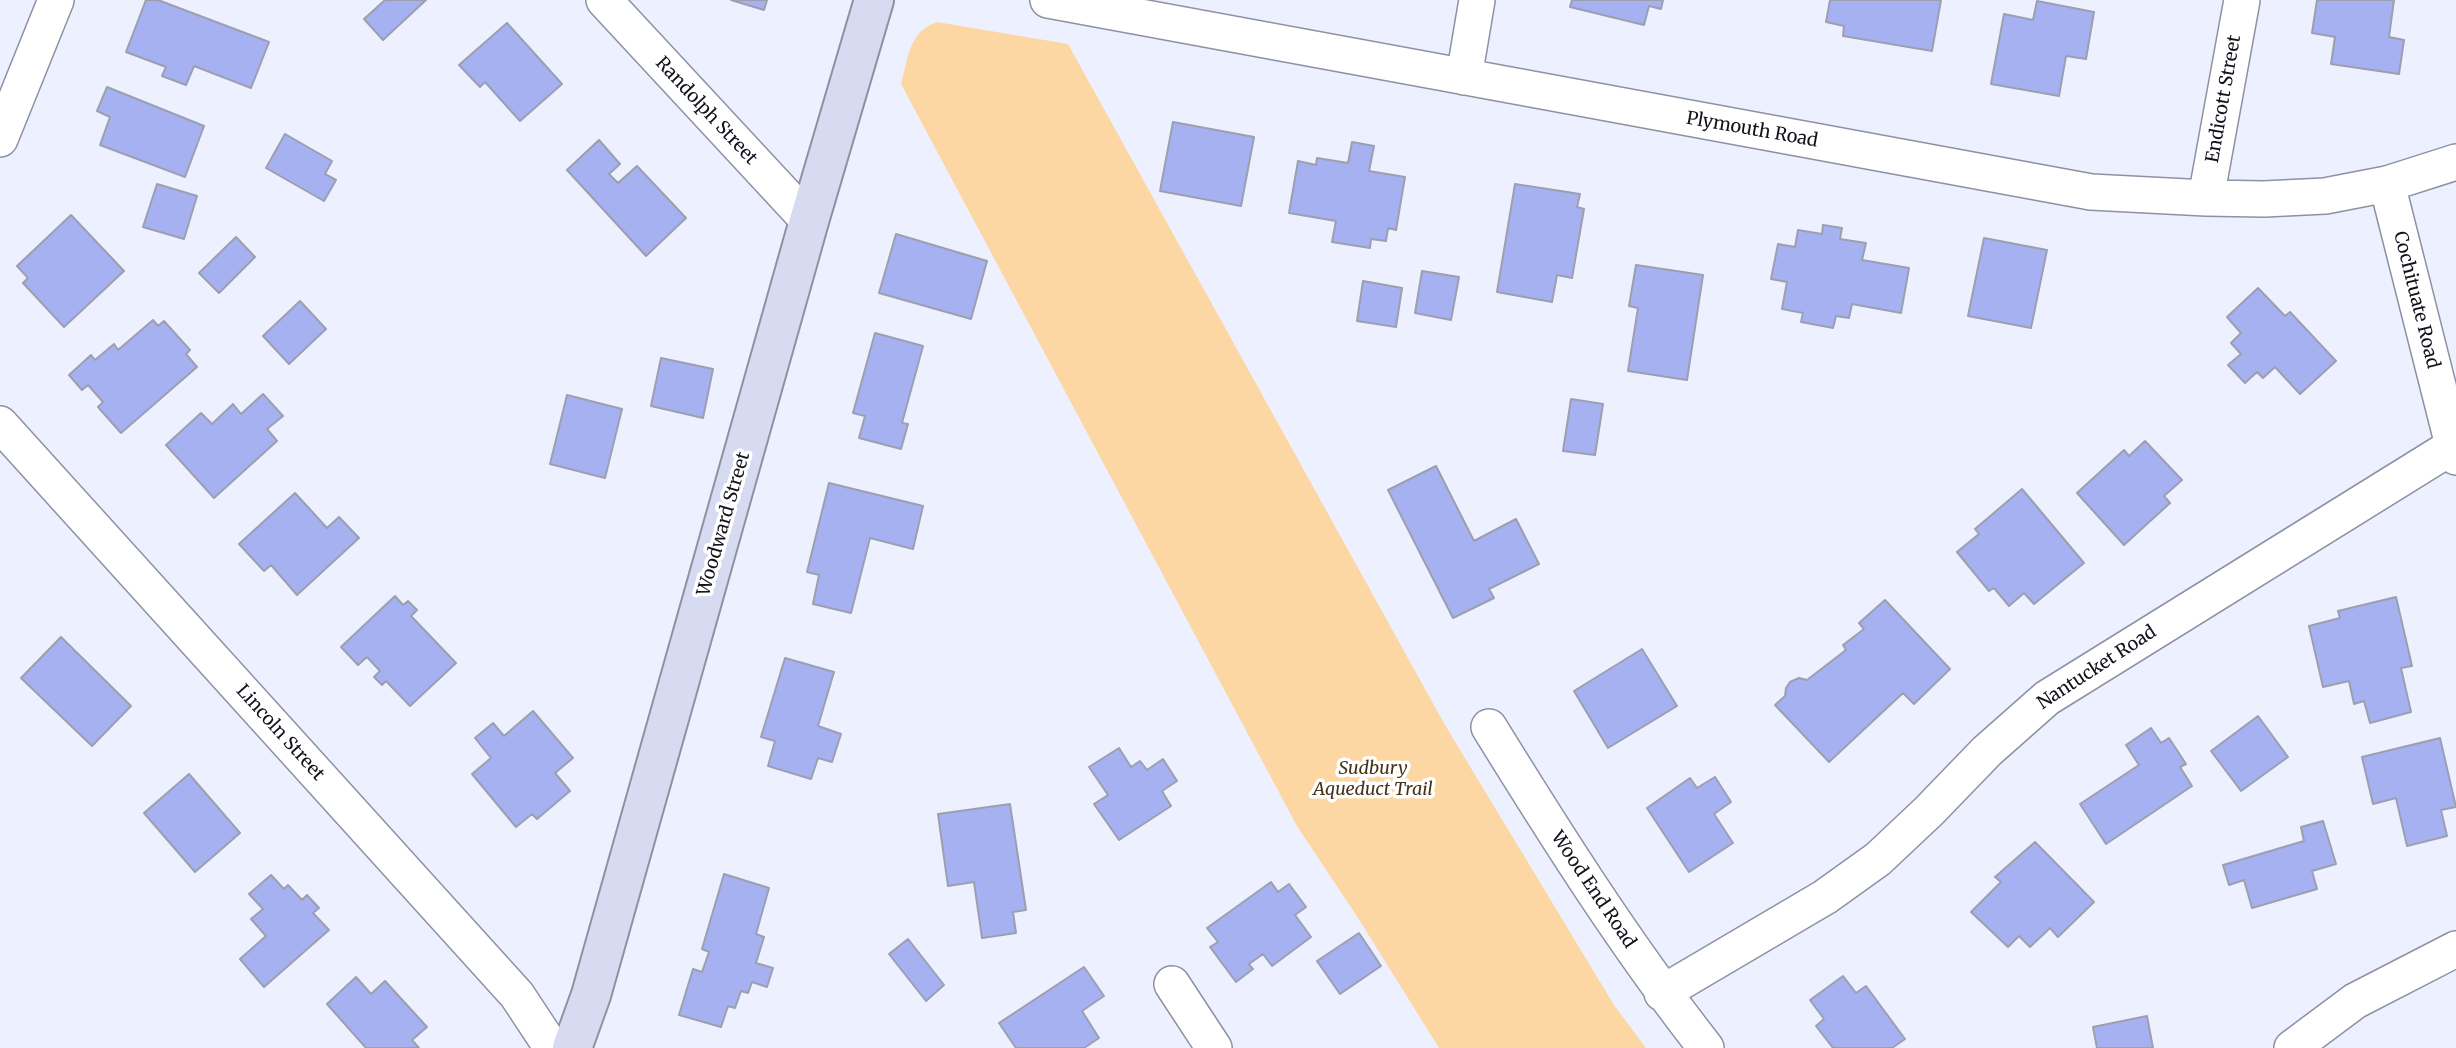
<!DOCTYPE html>
<html>
<head>
<meta charset="utf-8">
<style>
  body { margin:0 }
  canvas { display:block; background:#edf0ff }
</style>
</head>
<body>
<canvas width="2456" height="1048"></canvas>
<script>
const context = document.querySelector('canvas').getContext('2d');
context.lineJoin = 'round';
function paint(path, color) { context.fillStyle = color; context.fill(path, 'evenodd'); }
function strokePath(path, color, width, dash) { context.strokeStyle = color; context.lineWidth = width; context.lineCap = dash ? 'butt' : 'round'; context.setLineDash(dash || []); context.stroke(path); }
function write(font, color, halo, rows, align = 'center') {
  context.font = font + ' Merriweather,serif'; context.lineWidth = 7; context.setLineDash([]); context.textBaseline = 'middle'; context.strokeStyle = halo; context.fillStyle = color; for (const [text, x, y, turn = 0] of rows) {
    context.save(); context.translate(x, y); context.rotate((+turn || 0) * Math.PI / 180); context.textAlign = isNaN(turn) ? turn : align; if (halo) context.strokeText(text, 0, 0); context.fillText(text, 0, 0); context.restore();
  }
}
paint(new Path2D(`
  M 937,22 L 1068,44 L 1445,725 L 1614,1005 L 1646,1048 L 1439,1048 L 1358,918 L 1297,826 L 901,84 C 908,59 909,31 937,22 Z`), '#fdd7a3');
const building = new Path2D(`
  M 146,0 L 158,0 L 269,42 L 251,88 L 194,66 L 186,85 L 162,76 L 166,67 L 126,52 Z
  M 385,0 L 426,0 L 383,40 L 364,19 Z
  M 731,0 L 767,0 L 764,10 Z
  M 1572,0 L 1663,0 L 1661,9 L 1649,6 L 1644,25 L 1570,7 Z
  M 1830,0 L 1941,0 L 1932,51 L 1843,36 L 1844,26 L 1826,22 Z
  M 2317,0 L 2394,0 L 2389,37 L 2404,40 L 2399,74 L 2331,64 L 2335,37 L 2312,33 Z
  M 2037,1 L 2094,12 L 2086,59 L 2066,56 L 2059,96 L 1991,84 L 2004,14 L 2033,20 Z
  M 507,23 L 562,84 L 520,121 L 485,82 L 480,87 L 459,65 Z
  M 107,87 L 204,126 L 185,177 L 100,145 L 110,117 L 97,111 Z
  M 1173,122 L 1254,137 L 1241,206 L 1160,191 Z
  M 285,134 L 332,161 L 325,174 L 336,180 L 324,201 L 266,168 Z
  M 599,140 L 620,164 L 609,174 L 618,183 L 637,166 L 686,218 L 646,256 L 567,170 Z
  M 1352,142 L 1374,146 L 1369,171 L 1405,177 L 1396,230 L 1388,228 L 1386,241 L 1371,239 L 1370,248 L 1332,242 L 1336,221 L 1289,213 L 1298,161 L 1316,165 L 1317,158 L 1348,163 Z
  M 157,184 L 197,196 L 184,239 L 143,227 Z
  M 1515,184 L 1580,194 L 1577,207 L 1584,209 L 1572,278 L 1557,275 L 1552,302 L 1497,292 Z
  M 71,215 L 124,271 L 64,327 L 23,283 L 28,278 L 17,266 Z
  M 1823,225 L 1842,228 L 1840,239 L 1866,243 L 1862,260 L 1909,268 L 1901,313 L 1852,304 L 1849,318 L 1836,316 L 1833,328 L 1801,322 L 1803,313 L 1782,309 L 1787,282 L 1771,279 L 1778,244 L 1795,247 L 1798,230 L 1822,234 Z
  M 896,234 L 987,261 L 971,319 L 879,293 Z
  M 236,237 L 255,257 L 219,293 L 199,273 Z
  M 1984,238 L 2047,250 L 2031,328 L 1968,316 Z
  M 1636,265 L 1703,275 L 1687,380 L 1628,371 L 1638,308 L 1629,306 Z
  M 1422,271 L 1459,277 L 1451,320 L 1415,313 Z
  M 1363,281 L 1402,288 L 1396,327 L 1357,321 Z
  M 2258,288 L 2285,316 L 2290,312 L 2336,361 L 2300,394 L 2275,367 L 2263,378 L 2257,372 L 2245,383 L 2228,365 L 2241,354 L 2231,343 L 2241,333 L 2227,317 Z
  M 300,301 L 326,329 L 289,364 L 263,336 Z
  M 153,320 L 158,326 L 164,321 L 190,350 L 186,354 L 197,367 L 121,433 L 98,407 L 103,402 L 88,385 L 82,390 L 69,375 L 91,355 L 95,360 L 114,344 L 118,350 Z
  M 875,333 L 923,346 L 902,423 L 908,424 L 901,449 L 859,438 L 865,416 L 853,413 Z
  M 661,358 L 713,369 L 703,418 L 651,406 Z
  M 263,394 L 283,416 L 267,429 L 277,441 L 214,498 L 166,445 L 201,413 L 212,424 L 233,404 L 241,414 Z
  M 567,395 L 622,409 L 605,478 L 550,464 Z
  M 1571,399 L 1603,404 L 1595,455 L 1563,451 Z
  M 2145,441 L 2182,480 L 2164,496 L 2170,503 L 2124,545 L 2077,493 L 2124,450 L 2129,456 Z
  M 1436,466 L 1474,541 L 1516,519 L 1539,564 L 1489,589 L 1494,598 L 1453,618 L 1388,490 Z
  M 829,483 L 923,506 L 913,549 L 870,538 L 851,613 L 813,604 L 819,575 L 807,572 Z
  M 2022,489 L 2084,563 L 2034,604 L 2024,593 L 2009,606 L 1994,588 L 1989,591 L 1957,552 L 1979,534 L 1975,529 Z
  M 295,493 L 327,528 L 339,517 L 359,538 L 297,595 L 271,565 L 264,571 L 239,544 Z
  M 395,596 L 403,605 L 408,601 L 417,610 L 411,616 L 456,663 L 410,706 L 386,681 L 382,685 L 374,677 L 380,671 L 367,657 L 358,665 L 341,647 Z
  M 2396,597 L 2412,666 L 2401,668 L 2411,712 L 2370,723 L 2364,701 L 2354,704 L 2349,681 L 2323,687 L 2309,626 L 2340,618 L 2338,611 Z
  M 1885,600 L 1950,669 L 1914,704 L 1903,693 L 1829,762 L 1775,705 L 1785,696 L 1786,688 L 1790,682 L 1799,678 L 1807,680 L 1846,650 L 1843,645 L 1864,629 L 1859,623 Z
  M 61,637 L 131,706 L 92,746 L 21,678 Z
  M 1642,649 L 1677,706 L 1608,748 L 1574,691 Z
  M 785,658 L 834,672 L 818,726 L 841,734 L 832,762 L 818,758 L 811,779 L 768,766 L 775,741 L 761,737 Z
  M 533,711 L 573,758 L 555,773 L 570,791 L 537,819 L 532,814 L 516,827 L 472,774 L 491,758 L 475,738 L 493,723 L 504,736 Z
  M 2258,716 L 2288,757 L 2241,791 L 2211,751 Z
  M 2151,728 L 2161,743 L 2169,738 L 2186,764 L 2180,767 L 2192,786 L 2106,844 L 2080,804 L 2139,765 L 2126,745 Z
  M 2440,738 L 2456,807 L 2441,810 L 2447,836 L 2407,846 L 2396,798 L 2373,804 L 2362,757 Z
  M 1119,748 L 1131,767 L 1140,761 L 1147,770 L 1163,759 L 1177,781 L 1162,791 L 1171,806 L 1119,840 L 1094,804 L 1108,795 L 1089,767 Z
  M 189,774 L 240,833 L 195,872 L 144,813 Z
  M 1715,777 L 1731,802 L 1714,814 L 1733,843 L 1689,872 L 1647,808 L 1690,778 L 1697,788 Z
  M 1010,804 L 1026,910 L 1013,912 L 1016,933 L 982,938 L 974,882 L 948,886 L 938,814 Z
  M 2323,821 L 2336,864 L 2312,871 L 2317,889 L 2252,908 L 2244,880 L 2229,885 L 2223,865 L 2304,841 L 2301,827 Z
  M 2035,842 L 2094,902 L 2058,937 L 2050,928 L 2030,947 L 2019,936 L 2008,947 L 1971,912 L 2001,882 L 1995,877 Z
  M 724,874 L 769,888 L 756,934 L 764,937 L 756,963 L 773,968 L 767,987 L 752,982 L 748,993 L 741,991 L 735,1008 L 728,1006 L 721,1027 L 679,1015 L 693,969 L 702,972 L 709,952 L 702,949 Z
  M 271,875 L 284,889 L 288,885 L 302,900 L 307,895 L 319,908 L 313,913 L 329,930 L 264,987 L 240,959 L 266,936 L 251,919 L 263,909 L 249,894 Z
  M 1271,882 L 1278,892 L 1289,884 L 1306,907 L 1295,915 L 1311,937 L 1272,966 L 1263,954 L 1249,964 L 1253,969 L 1236,982 L 1210,947 L 1218,942 L 1207,928 Z
  M 1359,933 L 1381,966 L 1340,994 L 1317,961 Z
  M 908,939 L 944,985 L 926,1001 L 889,954 Z
  M 1084,967 L 1104,996 L 1082,1011 L 1099,1038 L 1084,1048 L 1016,1048 L 999,1023 Z
  M 1843,976 L 1856,993 L 1866,986 L 1905,1039 L 1892,1048 L 1833,1048 L 1816,1026 L 1824,1019 L 1810,1000 Z
  M 356,977 L 371,994 L 385,981 L 427,1027 L 412,1040 L 419,1048 L 366,1048 L 327,1004 Z
  M 2147,1016 L 2153,1048 L 2097,1048 L 2093,1027 Z`);
paint(building, '#a6b1f2');
strokePath(building, '#9c9fb0', 2);
const street = new Path2D(`
  M 604,0 L 809,221
  M 1048,0 L 2091,192 L 2206,198 L 2264,199 L 2325,196 L 2387,184 L 2456,162
  M 1464,77 L 1477,0
  M 0,139 L 56,0
  M 2387,184 L 2456,457
  M 2206,198 L 2242,0
  M 0,424 L 517,995 L 552,1048
  M 1489,727 C 1557,837 1626,946 1706,1048
  M 1172,984 L 1214,1048
  M 1662,993 L 1825,897 L 1878,859 L 1929,811 L 1987,751 L 2047,698 L 2453,446
  M 2292,1048 L 2355,1001 L 2456,949`);
const secondary = new Path2D(`
  M 572,1048 L 591,995 L 809,221 L 874,0`);
strokePath(street, '#8e91a2', 38);
strokePath(secondary, '#8e91a2', 42);
strokePath(street, '#fff', 35);
strokePath(secondary, '#d7dbf2', 38);
write('18px', '#12131a', '#fff', [
  ["Endicott Street",2224,99,-80],
  ["Randolph Street",706,111,47],
  ["Plymouth Road",1752,130,10],
  ["Cochituate Road",2416,300,76],
  ["Woodward Street",724,524,-74],
  ["Nantucket Road",2097,668,-33],
  ["Lincoln Street",280,733,48],
  ["Wood End Road",1593,890,56]
]);
write('italic 18px', '#453217', '#fff', [
  ["Sudbury",1373,769],
  ["Aqueduct Trail",1373,790]
]);
</script>
</body>
</html>
